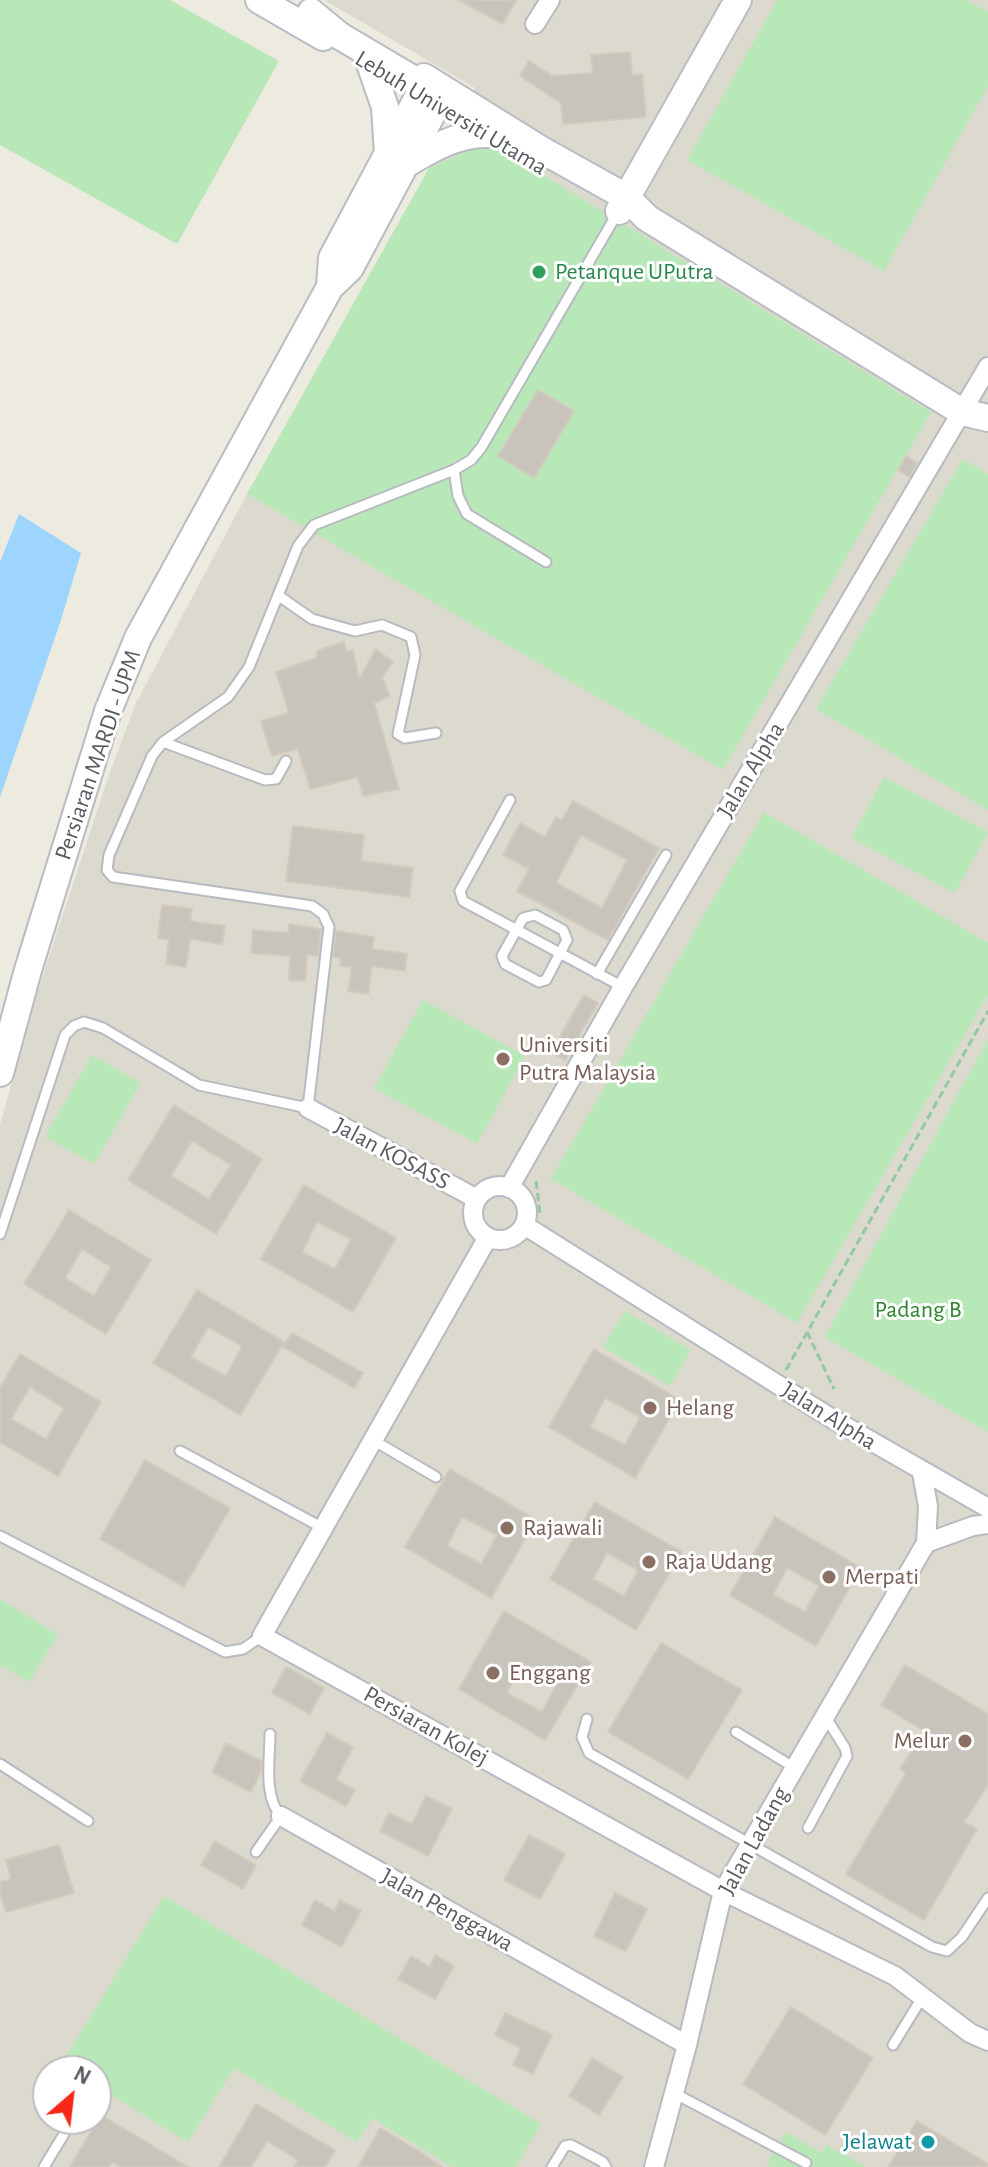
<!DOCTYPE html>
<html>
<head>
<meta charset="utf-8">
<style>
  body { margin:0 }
  #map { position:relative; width:988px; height:2167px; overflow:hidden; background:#edeadf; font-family:"Alegreya Sans",sans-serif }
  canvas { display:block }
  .north { position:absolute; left:32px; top:2055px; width:80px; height:80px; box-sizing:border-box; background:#fff; border:2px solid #bcbec0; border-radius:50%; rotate:28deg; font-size:22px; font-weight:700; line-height:32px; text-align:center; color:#585c62 }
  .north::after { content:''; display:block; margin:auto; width:28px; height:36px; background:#f82819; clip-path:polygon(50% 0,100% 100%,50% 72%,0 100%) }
</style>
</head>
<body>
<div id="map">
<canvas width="988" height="2167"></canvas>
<div class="north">N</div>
</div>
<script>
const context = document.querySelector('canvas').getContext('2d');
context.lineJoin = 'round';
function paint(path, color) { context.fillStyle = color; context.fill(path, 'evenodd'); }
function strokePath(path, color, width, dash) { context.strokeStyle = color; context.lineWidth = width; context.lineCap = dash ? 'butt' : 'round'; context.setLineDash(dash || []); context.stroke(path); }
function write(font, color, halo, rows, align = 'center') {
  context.font = font + ' "Alegreya Sans",sans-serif'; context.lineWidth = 6; context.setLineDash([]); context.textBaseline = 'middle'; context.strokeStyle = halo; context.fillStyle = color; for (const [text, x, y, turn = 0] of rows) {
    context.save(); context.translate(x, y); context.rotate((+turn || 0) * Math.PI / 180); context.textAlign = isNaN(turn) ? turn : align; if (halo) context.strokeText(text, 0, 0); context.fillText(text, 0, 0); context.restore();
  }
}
paint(new Path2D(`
  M 324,0 L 988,0 L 988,2167 L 0,2167 L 0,1125 L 37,993 L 108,778 L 136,703 L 247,494 L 475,88 ZM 48,2071 L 96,2071 L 96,2119 L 48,2119 Z`), '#dcd9ce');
paint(new Path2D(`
  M 0,0 L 170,0 L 279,61 L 177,244 L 0,145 Z
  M 777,0 L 967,0 L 988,12 L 988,86 L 884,271 L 687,160 Z
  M 489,142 L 931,412 L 723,770 L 247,494 L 429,168 Z
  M 963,459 L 988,474 L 988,810 L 816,709 Z
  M 884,777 L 988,832 L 955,893 L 851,838 Z
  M 764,812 L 988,943 L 988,995 L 797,1323 L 551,1179 Z
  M 423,1000 L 525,1056 L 477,1144 L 374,1088 Z
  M 988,1039 L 988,1432 L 825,1337 Z
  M 92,1055 L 141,1083 L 94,1164 L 45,1137 Z
  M 625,1311 L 691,1350 L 670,1386 L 603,1347 Z
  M 0,1599 L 58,1635 L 29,1682 L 0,1665 Z
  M 164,1896 L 541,2124 L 516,2167 L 452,2167 L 372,2118 L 357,2142 L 234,2068 L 188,2142 L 96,2086 L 96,2071 L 71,2071 L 61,2065 Z
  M 786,2132 L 822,2153 L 827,2145 L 866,2167 L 772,2167 L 767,2164 Z`), '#b9e8b8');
paint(new Path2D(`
  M 19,514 L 81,553 L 60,623 L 0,797 L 0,562 Z`), '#9dd5ff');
const building = new Path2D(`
  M 459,0 L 516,0 L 503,24 Z
  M 630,52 L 632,75 L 642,74 L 646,117 L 563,124 L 561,103 L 520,76 L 529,61 L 552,76 L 593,73 L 591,55 Z
  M 538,390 L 574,411 L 534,478 L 498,456 Z
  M 906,456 L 917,463 L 909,477 L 898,470 Z
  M 344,642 L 346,652 L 353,650 L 359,679 L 376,649 L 393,662 L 382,677 L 390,696 L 374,703 L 399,789 L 363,796 L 358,777 L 310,789 L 298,749 L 272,756 L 261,721 L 289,713 L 276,672 L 316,658 L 317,651 Z
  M 573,801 L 659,848 L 608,940 L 517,891 L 529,869 L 503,855 L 520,823 L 545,837 L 556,817 L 562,820 ZM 581,835 L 627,860 L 602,908 L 556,883 Z
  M 293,826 L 364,835 L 361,861 L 413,868 L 409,897 L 286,881 Z
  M 162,905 L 192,909 L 190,921 L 225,926 L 222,944 L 190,939 L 186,967 L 166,964 L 169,940 L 158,938 Z
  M 289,924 L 321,929 L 318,956 L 307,954 L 305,981 L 289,980 L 290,956 L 251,953 L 253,930 L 288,933 Z
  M 336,931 L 374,937 L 372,949 L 407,954 L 405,971 L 372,966 L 368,994 L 348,991 L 352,967 L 340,966 L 341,958 L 333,957 Z
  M 584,995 L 598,1003 L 565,1060 L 551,1052 Z
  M 174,1105 L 262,1159 L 216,1234 L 128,1180 ZM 192,1141 L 231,1165 L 209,1199 L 171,1176 Z
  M 304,1185 L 396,1238 L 353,1312 L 261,1259 ZM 317,1222 L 351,1239 L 335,1269 L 302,1252 Z
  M 69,1210 L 151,1260 L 106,1334 L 24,1284 ZM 82,1249 L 111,1267 L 94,1296 L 65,1278 Z
  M 197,1290 L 284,1342 L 240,1415 L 153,1363 ZM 208,1327 L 242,1346 L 226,1376 L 191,1357 Z
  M 292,1333 L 363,1373 L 354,1388 L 283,1347 Z
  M 594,1349 L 680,1400 L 635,1478 L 549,1427 ZM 605,1398 L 640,1417 L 625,1445 L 590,1427 Z
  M 20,1354 L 101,1402 L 58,1476 L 0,1442 L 0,1388 ZM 30,1387 L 64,1408 L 46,1439 L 11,1419 Z
  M 145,1460 L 230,1508 L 184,1587 L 100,1539 Z
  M 450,1469 L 536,1520 L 491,1598 L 405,1547 ZM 462,1517 L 497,1535 L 481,1564 L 447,1546 Z
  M 595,1502 L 682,1552 L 636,1630 L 550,1579 ZM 607,1553 L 638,1570 L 624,1596 L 593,1579 Z
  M 775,1517 L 861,1568 L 816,1646 L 730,1595 ZM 787,1568 L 819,1586 L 805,1612 L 773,1595 Z
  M 504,1611 L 591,1662 L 545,1740 L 459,1689 ZM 523,1663 L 558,1682 L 542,1712 L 507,1693 Z
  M 661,1643 L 742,1690 L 688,1779 L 608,1732 Z
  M 905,1665 L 988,1714 L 988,1785 L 964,1822 L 977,1829 L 924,1920 L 846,1874 L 906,1773 L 900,1769 L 925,1731 L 881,1705 Z
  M 286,1667 L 324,1688 L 310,1714 L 272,1693 Z
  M 327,1733 L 353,1747 L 336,1780 L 355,1790 L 346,1806 L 300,1781 Z
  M 226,1743 L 261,1761 L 261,1771 L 251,1792 L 212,1772 Z
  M 426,1796 L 452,1809 L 428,1856 L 380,1831 L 389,1813 L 412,1824 Z
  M 529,1835 L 565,1854 L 540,1899 L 504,1880 Z
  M 215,1841 L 256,1865 L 243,1889 L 201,1865 Z
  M 59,1845 L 74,1893 L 6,1912 L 0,1893 L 0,1882 L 11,1879 L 6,1860 Z
  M 615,1893 L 647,1909 L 626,1951 L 594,1936 Z
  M 315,1900 L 334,1911 L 340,1900 L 361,1911 L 341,1947 L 302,1925 Z
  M 435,1955 L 454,1966 L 435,1999 L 398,1979 L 411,1956 L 430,1967 Z
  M 791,2007 L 873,2058 L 825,2135 L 743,2084 Z
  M 505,2013 L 552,2035 L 533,2074 L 513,2065 L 521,2048 L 495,2035 Z
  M 592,2058 L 623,2077 L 599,2115 L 569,2096 Z
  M 256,2104 L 335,2150 L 325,2167 L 294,2167 L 298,2160 L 267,2141 L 251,2167 L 219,2167 Z
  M 101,2115 L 188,2167 L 121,2167 L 112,2162 L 109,2167 L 70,2167 Z
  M 917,2121 L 988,2164 L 988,2167 L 888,2167 Z
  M 380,2128 L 422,2153 L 442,2167 L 358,2167 Z`);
paint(building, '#c8c4bc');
strokePath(building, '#d2cbbd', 2);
const lane = new Path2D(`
  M 454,470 L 458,496 L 467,514 L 546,562
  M 279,596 L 312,619 L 355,631 L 382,625 L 411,637 L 415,655 L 398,734 L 405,738 L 436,733
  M 163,742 L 265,780 L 276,779 L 286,761
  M 510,800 L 460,891 L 463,901 L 623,987
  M 535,915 L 563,930 L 567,940 L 546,980 L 539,982 L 505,964 L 502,956 L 523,918 Z
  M 597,974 L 666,855
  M 0,1234 L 65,1035 L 74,1026 L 84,1022 L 103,1028 L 199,1085 L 308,1108 L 329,927 L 323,914 L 312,906 L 113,877 L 107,870 L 109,855 L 152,756 L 163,742 L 228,697 L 249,667 L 298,546 L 314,525 L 454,470 L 471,460 L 481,448 L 618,212
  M 373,1440 L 436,1477
  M 180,1451 L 323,1528
  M 0,1536 L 225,1652 L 243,1649 L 262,1636
  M 587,1719 L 582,1737 L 589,1753 L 932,1947 L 947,1951 L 962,1937 L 988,1898
  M 736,1732 L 795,1768
  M 0,1764 L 88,1821
  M 808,1828 L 847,1756 L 845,1748 L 825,1716
  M 256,1852 L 281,1816 C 263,1797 270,1758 270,1734
  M 893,2045 L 923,1996
  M 674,2093 L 806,2163
  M 44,2167 L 73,2119
  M 552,2167 L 565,2146 L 571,2145 L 603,2162 L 606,2167`);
const street = new Path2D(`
  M 535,24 L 550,0
  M 308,1108 L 477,1199
  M473 1213a27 27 0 1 1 54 0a27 27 0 1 1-54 0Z
  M 509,1188 L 623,987 L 988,367
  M 524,1225 L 831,1418 L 988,1508
  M 488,1237 L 262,1636 L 723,1891 L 895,1976 L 970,2033 L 988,2041
  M 926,1543 L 973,1526 L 988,1524
  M 281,1816 L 687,2045
  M 654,2167 L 687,2045 L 723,1891 L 926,1543 L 928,1506 L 922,1473`);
const secondary = new Path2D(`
  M 259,0 L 323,37
  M 370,64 L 385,107 L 388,154
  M 424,77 L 540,149 L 626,197 L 647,218 L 962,412 L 988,418
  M 406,164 C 431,149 458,133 488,134
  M 619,211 L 738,0
  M 330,287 L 332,258 L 420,93 L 431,91 L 443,97
  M 0,1073 L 28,970 L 108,711 L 138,638 L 330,287 L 350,268 L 438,103 L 426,87 L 340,36 L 311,12`);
strokePath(lane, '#b7bac0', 13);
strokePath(street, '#b7bac0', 22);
strokePath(secondary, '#b8bcc3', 30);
strokePath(new Path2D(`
  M 536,1181 L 540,1213
  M 807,1332 L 834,1389
  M 786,1370 L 988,1011`), '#91c9a0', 3, [8, 4]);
strokePath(lane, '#fff', 9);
strokePath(street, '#fff', 18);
strokePath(secondary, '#fff', 26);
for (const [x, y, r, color] of [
  [539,272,8,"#2e9e5b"],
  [503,1059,8,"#8d6e63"],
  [650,1408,8,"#8d6e63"],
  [507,1528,8,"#8d6e63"],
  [649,1562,8,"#8d6e63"],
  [829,1577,8,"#8d6e63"],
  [493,1673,8,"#8d6e63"],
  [965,1741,8,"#8d6e63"],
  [928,2142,8,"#0f9aa8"]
]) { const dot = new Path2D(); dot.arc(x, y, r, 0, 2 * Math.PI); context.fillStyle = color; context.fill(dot); strokePath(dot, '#fff', 3); }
write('24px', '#585c62', '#fff', [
  ["Lebuh Universiti Utama",451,113,31],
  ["Persiaran MARDI - UPM",98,755,-71],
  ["Jalan Alpha",751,770,-59],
  ["Jalan KOSASS",392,1154,28],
  ["Jalan Alpha",829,1416,32],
  ["Persiaran Kolej",426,1726,29],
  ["Jalan Ladang",754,1841,-61],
  ["Jalan Penggawa",447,1910,29]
]);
write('24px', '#27864d', '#fff', [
  ["Petanque UPutra",555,272]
], 'left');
write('24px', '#785e54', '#fff', [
  ["Universiti",519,1045],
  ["Putra Malaysia",519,1073],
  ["Helang",666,1408],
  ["Rajawali",523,1528],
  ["Raja Udang",665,1562],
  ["Merpati",845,1577],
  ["Enggang",509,1673],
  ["Melur",949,1741,"right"]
], 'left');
write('24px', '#2d852f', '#fff', [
  ["Padang B",918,1310]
]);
write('24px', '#0d838f', '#fff', [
  ["Jelawat",912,2142]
], 'right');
</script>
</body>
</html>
